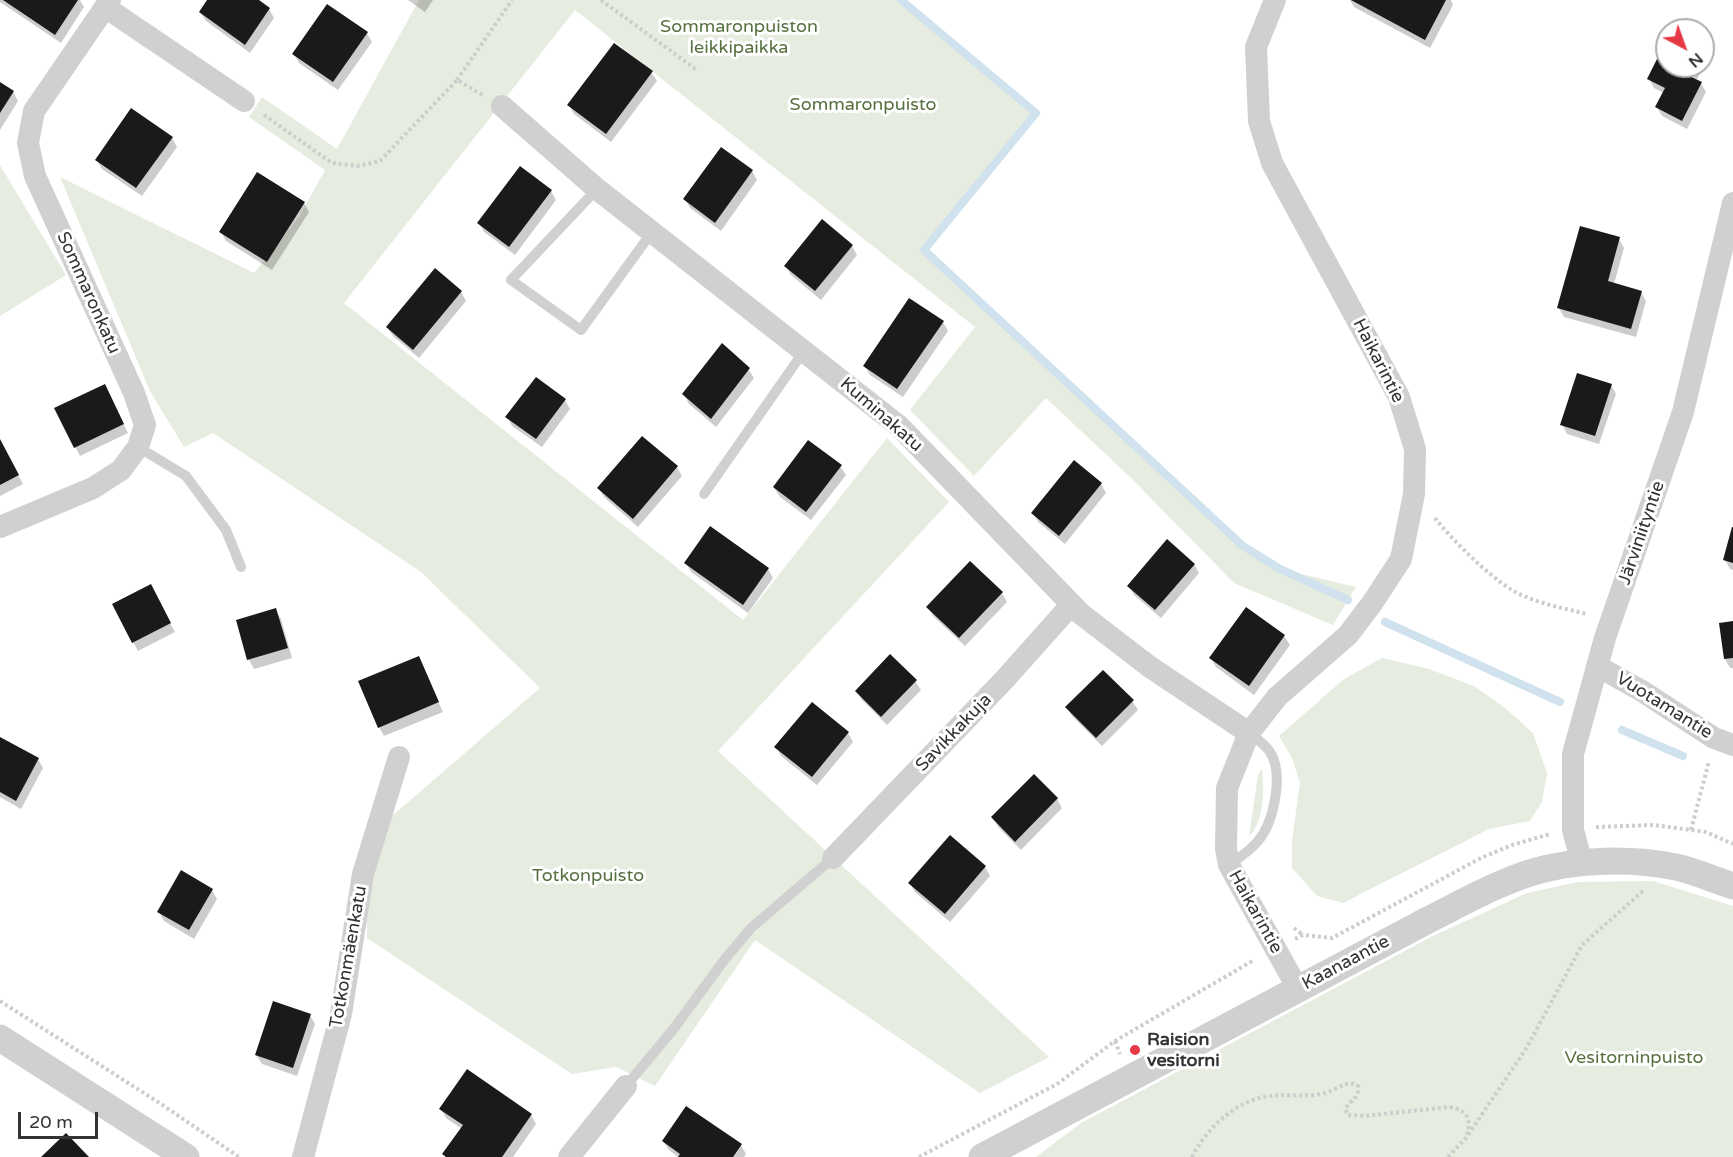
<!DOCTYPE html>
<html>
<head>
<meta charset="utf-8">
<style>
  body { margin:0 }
  #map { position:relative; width:1733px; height:1157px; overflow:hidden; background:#fff; font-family:"Varela Round",sans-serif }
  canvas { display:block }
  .north { position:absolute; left:1655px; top:18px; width:60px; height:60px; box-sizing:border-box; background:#fff; border:2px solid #adadad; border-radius:50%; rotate:139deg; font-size:16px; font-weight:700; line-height:24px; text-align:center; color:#333 }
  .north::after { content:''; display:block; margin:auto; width:21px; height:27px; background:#e63946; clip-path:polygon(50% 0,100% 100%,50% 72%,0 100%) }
  .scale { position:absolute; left:18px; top:1112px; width:80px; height:27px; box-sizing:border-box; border:3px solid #333; border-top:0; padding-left:8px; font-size:18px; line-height:21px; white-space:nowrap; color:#333; -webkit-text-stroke:4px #fff; paint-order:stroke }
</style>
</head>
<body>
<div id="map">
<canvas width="1733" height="1157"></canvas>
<div class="north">N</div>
<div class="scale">20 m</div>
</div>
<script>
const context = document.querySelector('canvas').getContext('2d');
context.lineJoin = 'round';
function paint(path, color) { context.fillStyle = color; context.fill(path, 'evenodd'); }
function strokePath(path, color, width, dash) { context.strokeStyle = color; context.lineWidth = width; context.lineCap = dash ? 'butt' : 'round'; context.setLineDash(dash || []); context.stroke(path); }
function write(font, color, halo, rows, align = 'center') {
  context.font = font + ' "Varela Round",sans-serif'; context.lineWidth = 6; context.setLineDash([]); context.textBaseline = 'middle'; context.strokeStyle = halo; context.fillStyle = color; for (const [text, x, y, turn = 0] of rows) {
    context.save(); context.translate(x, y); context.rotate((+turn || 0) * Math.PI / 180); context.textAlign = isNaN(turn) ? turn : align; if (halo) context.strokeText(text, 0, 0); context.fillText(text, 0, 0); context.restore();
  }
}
paint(new Path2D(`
  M 419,0 L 901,0 L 1036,113 L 925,251 L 1243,546 L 1280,569 L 1356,587 L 1333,625 L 1234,583 L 1131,478 L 1046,398 L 974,476 L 910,410 L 975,327 L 575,10 L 344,303 L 743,620 L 887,438 L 949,502 L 718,751 L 1049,1057 L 980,1093 L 755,940 L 655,1086 L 616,1067 L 572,1074 L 367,938 L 367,881 L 377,829 L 540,688 L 421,572 L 213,433 L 184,447 L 150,391 L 60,177 L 254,273 L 299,217 L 325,170 L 249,117 L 262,97 L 337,149 Z
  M 0,165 L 66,275 L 0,316 Z
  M 1382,658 L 1429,669 L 1474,686 L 1505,708 L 1533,733 L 1547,773 L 1542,802 L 1530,821 L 1489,829 L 1343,903 L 1317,896 L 1292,868 L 1292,840 L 1300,783 L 1292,758 L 1279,736 L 1344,679 Z
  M 1262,768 C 1264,789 1265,821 1249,836 L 1258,775 Z
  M 1653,881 L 1733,906 L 1733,1157 L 1036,1157 L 1081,1123 L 1433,936 L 1527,893 L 1578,882 Z`), '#e6ecdf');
paint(new Path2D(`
  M 0,0 L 80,0 L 84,7 L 61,43 L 0,2 Z
  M 209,0 L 256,0 L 269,9 L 274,18 L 250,53 L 206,21 L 200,12 Z
  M 408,0 L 433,0 L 425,12 Z
  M 1350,0 L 1451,0 L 1453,5 L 1430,48 L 1354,7 Z
  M 367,33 L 372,42 L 338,90 L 299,63 L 294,54 Z
  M 1667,42 L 1667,66 L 1703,66 L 1703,64 L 1704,66 L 1696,81 L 1701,83 L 1706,92 L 1687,129 L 1662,116 L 1657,107 L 1664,93 L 1654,88 L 1649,79 Z
  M 651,72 L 657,81 L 611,142 L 574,114 L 569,105 Z
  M 0,84 L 13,92 L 18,101 L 0,130 Z
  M 172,138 L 177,147 L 142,196 L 102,169 L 97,160 Z
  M 721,149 L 752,171 L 757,180 L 721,231 L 690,208 L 685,199 Z
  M 551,191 L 556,200 L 515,255 L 484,232 L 479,223 Z
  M 304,203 L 309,212 L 272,270 L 226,241 L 221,232 Z
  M 1619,239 L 1624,248 L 1614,284 L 1641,292 L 1646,301 L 1636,337 L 1564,317 L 1559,308 Z
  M 852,246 L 857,255 L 821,300 L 791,275 L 786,266 Z
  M 461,292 L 466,301 L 419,358 L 393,336 L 387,327 Z
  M 943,322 L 948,331 L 903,397 L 870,375 L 865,366 Z
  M 748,369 L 754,378 L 716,427 L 689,404 L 684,394 Z
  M 1611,385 L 1616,394 L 1599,444 L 1567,434 L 1562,424 Z
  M 109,395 L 128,433 L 80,456 L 56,409 Z
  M 565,400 L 570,409 L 542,447 L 512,426 L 507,417 Z
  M 643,438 L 677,467 L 682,476 L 638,527 L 604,497 L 599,488 Z
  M 0,441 L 23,484 L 0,496 Z
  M 840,466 L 846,475 L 811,520 L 780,497 L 774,488 Z
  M 1101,484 L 1106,493 L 1065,544 L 1038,522 L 1033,513 Z
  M 1733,530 L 1733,570 L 1730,569 L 1725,560 Z
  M 686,563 L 768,569 L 773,578 L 748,613 L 691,572 Z
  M 1194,564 L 1199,573 L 1161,618 L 1134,595 L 1129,586 Z
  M 1002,593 L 1007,602 L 965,646 L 933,616 L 928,607 Z
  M 155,595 L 175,632 L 138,651 L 114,605 Z
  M 1247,609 L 1284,636 L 1290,645 L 1254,695 L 1216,667 L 1211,658 Z
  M 275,610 L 281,619 L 292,658 L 254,669 L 249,660 L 238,621 Z
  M 1733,623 L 1733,668 L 1730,668 L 1725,659 L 1720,624 Z
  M 418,657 L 443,712 L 384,736 L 379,727 Z
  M 915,681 L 921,690 L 887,725 L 862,700 L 857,691 Z
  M 1132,701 L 1138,710 L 1102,746 L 1072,716 L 1067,707 Z
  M 812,704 L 848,733 L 853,742 L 817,785 L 781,756 L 776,747 Z
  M 0,739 L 38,759 L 43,768 L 21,809 L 0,797 Z
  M 1034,776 L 1057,799 L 1062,808 L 1021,850 L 998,827 L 993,818 Z
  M 985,867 L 990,876 L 950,922 L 915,892 L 910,883 Z
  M 212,890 L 217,899 L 194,939 L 164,921 L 159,912 Z
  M 310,1015 L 315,1024 L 297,1076 L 262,1064 L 256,1055 Z
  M 441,1109 L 531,1115 L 536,1124 L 513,1157 L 446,1157 L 444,1154 L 462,1129 L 446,1118 Z
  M 663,1141 L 741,1145 L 746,1154 L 744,1157 L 678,1157 L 669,1150 Z`), '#0003');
strokePath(new Path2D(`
  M 901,0 L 1036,113 L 924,250 L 1243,546 L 1280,569 L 1348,600
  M 1385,622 L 1560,702
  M 1622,730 L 1683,756`), '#cfe2ee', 8);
paint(new Path2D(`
  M 3,0 L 78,0 L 55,35 Z
  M 207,0 L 259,0 L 270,8 L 245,45 L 199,12 Z
  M 1351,0 L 1446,0 L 1425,40 Z
  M 327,4 L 368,32 L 333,82 L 292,54 Z
  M 1667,39 L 1667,66 L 1695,66 L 1689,76 L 1702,82 L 1682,121 L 1655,107 L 1665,88 L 1647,79 Z
  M 614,43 L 653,71 L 606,134 L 567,105 Z
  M 0,82 L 14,91 L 0,113 Z
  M 131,108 L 173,137 L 136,188 L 95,160 Z
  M 721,147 L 753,170 L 715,223 L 683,199 Z
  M 520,166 L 552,190 L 509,247 L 477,223 Z
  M 257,172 L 305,202 L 267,262 L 219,232 Z
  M 822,219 L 853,245 L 815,291 L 784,266 Z
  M 1580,226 L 1620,237 L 1608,281 L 1642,291 L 1631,329 L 1557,308 Z
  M 435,268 L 462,291 L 413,350 L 386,327 Z
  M 909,298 L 944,321 L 897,389 L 863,366 Z
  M 722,343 L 750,368 L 711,419 L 682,394 Z
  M 1577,373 L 1612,384 L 1595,436 L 1560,425 Z
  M 536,377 L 566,399 L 536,439 L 505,417 Z
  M 105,384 L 124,424 L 74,448 L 54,408 Z
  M 642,436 L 678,466 L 633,519 L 597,488 Z
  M 0,439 L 19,475 L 0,485 Z
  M 808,440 L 842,465 L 806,512 L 773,487 Z
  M 1074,460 L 1102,483 L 1059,536 L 1031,513 Z
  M 710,526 L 769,568 L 743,605 L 684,563 Z
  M 1732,527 L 1733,527 L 1733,563 L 1723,560 Z
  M 1167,539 L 1195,564 L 1155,610 L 1127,586 Z
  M 970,561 L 1003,592 L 959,638 L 926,607 Z
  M 151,584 L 171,623 L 132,643 L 112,604 Z
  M 1246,607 L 1285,635 L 1249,686 L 1209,658 Z
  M 276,608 L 288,648 L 247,660 L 236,620 Z
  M 1733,621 L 1733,658 L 1724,659 L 1719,623 Z
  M 890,654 L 917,680 L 881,717 L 855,691 Z
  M 419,656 L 439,702 L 378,728 L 358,681 Z
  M 1103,670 L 1134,700 L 1096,738 L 1065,707 Z
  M 812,702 L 849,732 L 812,777 L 774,747 Z
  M 0,737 L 39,758 L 16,801 L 0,792 Z
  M 1034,774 L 1058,798 L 1015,842 L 991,817 Z
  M 950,835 L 986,866 L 945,914 L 908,883 Z
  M 181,870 L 213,889 L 189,930 L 157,912 Z
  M 273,1001 L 311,1014 L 293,1068 L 255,1055 Z
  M 467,1069 L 532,1114 L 502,1157 L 446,1157 L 442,1154 L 463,1125 L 439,1109 Z
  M 686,1106 L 742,1144 L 733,1157 L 678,1157 L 680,1154 L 662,1141 Z
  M 66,1133 L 89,1157 L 41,1157 Z`), '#1a1a1a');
strokePath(new Path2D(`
  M 601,0 L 697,70
  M 457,80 L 512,0
  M 264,115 L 332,163 L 358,166 L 380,161 L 457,80 L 483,95
  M 1435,518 C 1451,539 1490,577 1512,590 C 1534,603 1563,608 1587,614
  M 1596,827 L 1654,825 L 1706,832 L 1733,844
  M 1691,830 L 1709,761
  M 1294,928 L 1303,935
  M 1295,939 L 1303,935 L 1332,938 L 1481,858 L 1512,845 L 1550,834
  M 0,1001 L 161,1104 L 239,1157
  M 1115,1041 L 1120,1054
  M 919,1157 L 1057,1084 L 1115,1041 L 1254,960
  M 1192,1157 C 1206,1129 1237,1099 1270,1096 C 1286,1094 1304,1097 1321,1094 C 1332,1092 1340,1085 1351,1083 L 1358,1086 C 1360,1097 1350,1101 1345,1109 L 1348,1115 L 1365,1116 L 1449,1107 C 1469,1110 1472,1121 1466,1138
  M 1448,1157 L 1466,1138 L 1526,1049 L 1582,945 L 1644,890`), '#cdcdcd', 4, [3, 3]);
strokePath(new Path2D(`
  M 597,189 L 511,280 L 581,330 L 652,232
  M 138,447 L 186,476 L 226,530 L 241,567
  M 704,494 L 804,351
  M 1229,865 C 1239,858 1250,851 1258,841 C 1274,822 1284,774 1270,752 C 1265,744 1257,739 1249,733
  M 626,1086 L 675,1027 L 725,959 L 751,928 L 833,858`), '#d0d0d0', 10);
strokePath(new Path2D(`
  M 1275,0 L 1256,47 L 1259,121 L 1272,163 L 1399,397 L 1415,449 L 1414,494 L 1401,559 L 1373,602 L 1348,635 L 1277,697 L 1249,733 L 1227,788 L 1226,849 L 1229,865 L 1298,989
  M 105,7 L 244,101
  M 502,106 L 597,189 L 899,426 L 1081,614 L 1150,667 L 1249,733
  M 0,527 L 93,488 L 121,470 L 138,447 L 145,425 L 134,393 L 35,176 L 28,143 L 34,111 L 110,0
  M 1597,666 L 1642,691 L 1714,738 L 1733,745
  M 833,858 L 1005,679 L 1071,605
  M 1582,863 L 1573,830 L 1573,754 L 1605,638 L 1683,412 L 1733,203
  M 303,1157 L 341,1014 L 363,874 L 399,757
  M 569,1157 L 626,1086`), '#d0d0d0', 22);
strokePath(new Path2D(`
  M 0,1038 L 186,1157
  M 982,1157 L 1428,920 C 1462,903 1497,883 1533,872 C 1577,859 1631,858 1676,867 C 1695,871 1714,880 1733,886`), '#d0d0d0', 27);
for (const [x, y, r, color] of [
  [1135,1050,6,"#e63946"]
]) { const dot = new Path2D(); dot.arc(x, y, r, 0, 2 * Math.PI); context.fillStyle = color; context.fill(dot); strokePath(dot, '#fff', 2); }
write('18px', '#56703f', '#fff', [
  ["Sommaronpuiston",739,27],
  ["leikkipaikka",739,48],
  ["Sommaronpuisto",863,105],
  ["Totkonpuisto",588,876],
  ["Vesitorninpuisto",1634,1058]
]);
write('18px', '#333', '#fff', [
  ["Sommaronkatu",88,293,66],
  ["Haikarintie",1378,361,63],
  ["Kuminakatu",881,415,41],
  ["Järviniityntie",1642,533,-71],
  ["Vuotamantie",1664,706,32],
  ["Savikkakuja",954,733,-46],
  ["Haikarintie",1255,912,61],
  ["Totkonmäenkatu",349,957,-80],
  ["Kaanaantie",1346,963,-28]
]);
write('bold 18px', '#333', '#fff', [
  ["Raision",1147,1040],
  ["vesitorni",1147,1061]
], 'left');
</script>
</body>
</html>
